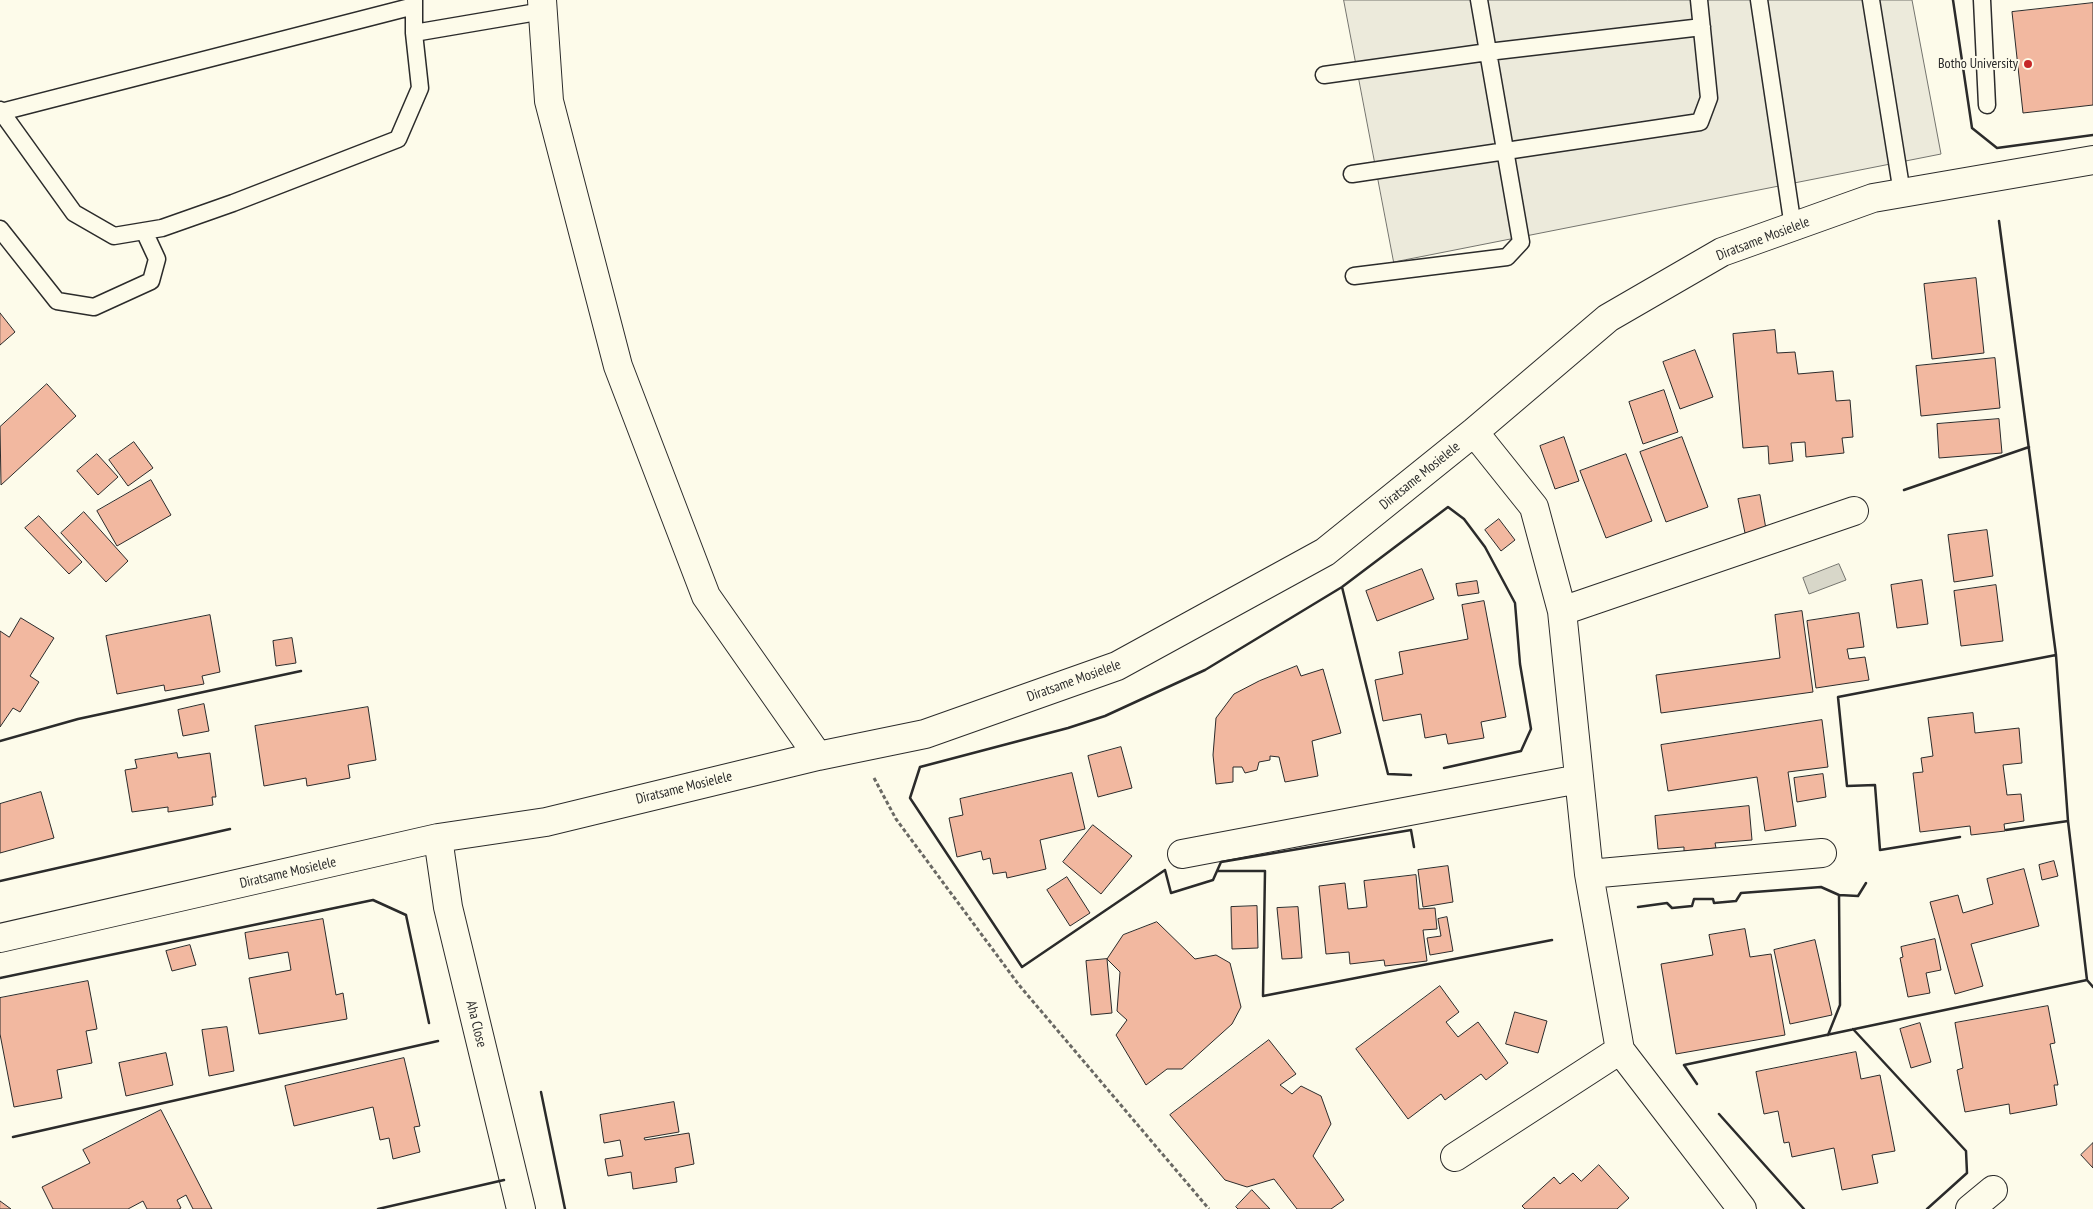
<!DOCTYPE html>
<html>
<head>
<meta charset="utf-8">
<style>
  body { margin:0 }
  canvas { display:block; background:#fdfbea }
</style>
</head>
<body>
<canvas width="2093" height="1209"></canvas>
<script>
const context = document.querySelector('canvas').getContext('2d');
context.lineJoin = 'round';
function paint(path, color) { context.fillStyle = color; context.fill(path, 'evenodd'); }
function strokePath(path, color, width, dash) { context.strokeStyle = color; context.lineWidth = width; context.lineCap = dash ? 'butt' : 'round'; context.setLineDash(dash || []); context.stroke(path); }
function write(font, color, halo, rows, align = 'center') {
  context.font = font + ' "PT Sans Narrow",sans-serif'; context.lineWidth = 4; context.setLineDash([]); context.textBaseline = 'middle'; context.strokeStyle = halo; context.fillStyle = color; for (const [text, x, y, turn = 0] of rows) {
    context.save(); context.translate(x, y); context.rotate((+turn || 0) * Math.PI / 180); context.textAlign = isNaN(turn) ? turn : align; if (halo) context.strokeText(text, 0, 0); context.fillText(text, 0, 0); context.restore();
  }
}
const parking = new Path2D(`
  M 1344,0 L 1912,0 L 1941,154 L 1394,262 Z`);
paint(parking, '#eceadb');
strokePath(parking, '#74746e', 1);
const water = new Path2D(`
  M 1839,564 L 1846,580 L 1809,594 L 1803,578 Z`);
paint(water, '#d8d7c9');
strokePath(water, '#74746e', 1);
const building = new Path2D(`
  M 2093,3 L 2093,105 L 2023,113 L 2012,12 Z
  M 1976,278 L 1984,353 L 1932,359 L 1924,284 Z
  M 0,313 L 15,332 L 0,345 Z
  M 1775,330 L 1777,353 L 1795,352 L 1798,374 L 1833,371 L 1836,401 L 1850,400 L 1853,437 L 1842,438 L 1844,453 L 1806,457 L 1805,442 L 1791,443 L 1793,461 L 1769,464 L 1768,446 L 1743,448 L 1733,334 Z
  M 1695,350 L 1713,397 L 1680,409 L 1663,362 Z
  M 1995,358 L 2000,408 L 1921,416 L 1916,366 Z
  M 47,384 L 76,416 L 1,485 L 0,427 Z
  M 1664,390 L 1678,432 L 1643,444 L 1629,402 Z
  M 1999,419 L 2002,453 L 1939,458 L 1937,424 Z
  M 1564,437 L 1579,481 L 1555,489 L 1540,446 Z
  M 1682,437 L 1708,507 L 1666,522 L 1640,452 Z
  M 134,442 L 153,468 L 128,486 L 109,460 Z
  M 97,454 L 118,477 L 98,495 L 77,471 Z
  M 1626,454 L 1652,521 L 1606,538 L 1580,471 Z
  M 151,480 L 171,515 L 117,546 L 97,511 Z
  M 1760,495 L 1766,529 L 1745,533 L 1738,499 Z
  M 84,512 L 128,561 L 106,582 L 61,533 Z
  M 39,516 L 82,562 L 69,574 L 25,528 Z
  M 1499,519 L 1515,540 L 1501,551 L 1485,530 Z
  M 1987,530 L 1993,576 L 1954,582 L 1948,535 Z
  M 1422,569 L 1434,599 L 1377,621 L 1366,591 Z
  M 1922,580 L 1928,624 L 1897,628 L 1891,585 Z
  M 1477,581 L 1479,593 L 1458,596 L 1456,584 Z
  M 1996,585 L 2003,641 L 1961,646 L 1954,591 Z
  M 1484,601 L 1506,717 L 1481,722 L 1484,738 L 1448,744 L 1446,734 L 1425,738 L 1421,714 L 1383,721 L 1375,680 L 1403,674 L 1399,652 L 1468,639 L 1462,605 Z
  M 1802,611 L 1813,692 L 1661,713 L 1656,675 L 1780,658 L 1775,615 Z
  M 1859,613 L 1864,647 L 1847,649 L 1849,659 L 1865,657 L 1869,680 L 1816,688 L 1807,621 Z
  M 210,615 L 220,672 L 202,676 L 204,684 L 165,691 L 164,685 L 117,694 L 106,636 Z
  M 21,618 L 54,638 L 30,676 L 39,682 L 20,712 L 13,708 L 0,727 L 0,631 L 9,637 Z
  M 292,638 L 296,663 L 276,666 L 273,641 Z
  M 1297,666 L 1301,676 L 1323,669 L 1341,733 L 1312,741 L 1318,776 L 1285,782 L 1279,757 L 1270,756 L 1270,760 L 1259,762 L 1257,770 L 1245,773 L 1242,767 L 1233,767 L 1233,782 L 1216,784 L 1213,755 L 1216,718 L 1234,694 L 1259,681 Z
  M 204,704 L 209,731 L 183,736 L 178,710 Z
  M 368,707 L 376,760 L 348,765 L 350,778 L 307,786 L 306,778 L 264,786 L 255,726 Z
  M 1973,713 L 1975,733 L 2019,728 L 2022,763 L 2003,765 L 2007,795 L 2021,794 L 2024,821 L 2004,824 L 2005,831 L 1971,835 L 1970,826 L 1920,832 L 1913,773 L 1923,772 L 1921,758 L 1933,756 L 1928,718 Z
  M 1822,720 L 1828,767 L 1788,772 L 1796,826 L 1765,831 L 1757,777 L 1668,791 L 1661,745 Z
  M 1121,747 L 1132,788 L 1098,797 L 1088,756 Z
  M 177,753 L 178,758 L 210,753 L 216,797 L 212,797 L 213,805 L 168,812 L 168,807 L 132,812 L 125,770 L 137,768 L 135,760 Z
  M 1072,773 L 1085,829 L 1040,840 L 1046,869 L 1007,878 L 1006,872 L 993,874 L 990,858 L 983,860 L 981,851 L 957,857 L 949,818 L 963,815 L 960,799 Z
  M 1823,774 L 1826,797 L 1797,802 L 1794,778 Z
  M 41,792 L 54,838 L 0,853 L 0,804 Z
  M 1749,806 L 1752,840 L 1715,843 L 1716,848 L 1684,851 L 1684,847 L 1658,849 L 1655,816 Z
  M 1093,825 L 1132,856 L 1101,894 L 1063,862 Z
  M 2054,861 L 2058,876 L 2042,880 L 2039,865 Z
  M 1448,866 L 1453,902 L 1423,907 L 1418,870 Z
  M 2024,869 L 2039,926 L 1971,944 L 1983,986 L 1955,994 L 1930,902 L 1958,895 L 1963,913 L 1993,904 L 1987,879 Z
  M 1416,875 L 1419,909 L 1435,908 L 1437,929 L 1423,930 L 1427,961 L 1385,966 L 1384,960 L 1350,964 L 1349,952 L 1326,954 L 1319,886 L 1345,883 L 1348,909 L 1367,907 L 1364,881 Z
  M 1067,877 L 1090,913 L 1070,926 L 1047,890 Z
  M 1257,906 L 1258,948 L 1232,949 L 1231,907 Z
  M 1298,907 L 1302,958 L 1282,959 L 1277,908 Z
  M 1447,917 L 1453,951 L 1430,955 L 1427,938 L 1441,936 L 1438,919 Z
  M 323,919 L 336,995 L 343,993 L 347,1019 L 259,1034 L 249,978 L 291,970 L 288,952 L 249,959 L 245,933 Z
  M 1157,922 L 1195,959 L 1216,955 L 1230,963 L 1241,1007 L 1232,1024 L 1182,1069 L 1167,1069 L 1146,1085 L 1116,1035 L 1127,1020 L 1117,1011 L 1120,972 L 1107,959 L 1123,935 Z
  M 1745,929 L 1750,957 L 1771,954 L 1785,1035 L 1676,1054 L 1661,964 L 1713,955 L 1709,935 Z
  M 1935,939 L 1941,970 L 1926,973 L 1930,993 L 1908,997 L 1900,958 L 1903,957 L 1901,947 Z
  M 1815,940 L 1832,1015 L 1790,1024 L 1774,950 Z
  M 190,945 L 196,965 L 172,971 L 166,951 Z
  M 1107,959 L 1112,1013 L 1091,1015 L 1086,961 Z
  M 88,981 L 97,1029 L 86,1031 L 92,1063 L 57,1070 L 62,1098 L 14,1107 L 0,1034 L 0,998 Z
  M 1440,986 L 1459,1012 L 1446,1022 L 1458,1037 L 1478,1022 L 1508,1063 L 1486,1080 L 1481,1074 L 1445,1100 L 1441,1094 L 1408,1119 L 1356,1049 Z
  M 2048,1006 L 2055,1043 L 2050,1044 L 2058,1085 L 2054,1085 L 2057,1105 L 2010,1114 L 2009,1104 L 1965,1112 L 1957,1070 L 1963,1068 L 1955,1023 Z
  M 1515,1012 L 1547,1021 L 1538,1053 L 1506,1044 Z
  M 1920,1023 L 1931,1062 L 1911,1068 L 1900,1029 Z
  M 227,1027 L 234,1071 L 209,1076 L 202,1030 Z
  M 1269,1040 L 1296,1074 L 1280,1085 L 1292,1094 L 1301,1086 L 1321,1096 L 1331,1124 L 1313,1156 L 1344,1200 L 1331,1209 L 1297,1209 L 1274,1179 L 1247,1187 L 1225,1180 L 1170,1115 Z
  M 1856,1052 L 1861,1079 L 1880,1075 L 1895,1151 L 1872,1155 L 1878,1183 L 1842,1190 L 1834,1148 L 1792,1157 L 1789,1142 L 1784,1143 L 1778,1111 L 1764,1114 L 1756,1072 Z
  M 166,1053 L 173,1085 L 126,1096 L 119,1063 Z
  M 404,1058 L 420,1126 L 414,1127 L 420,1152 L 393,1159 L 389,1138 L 380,1140 L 373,1107 L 294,1126 L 285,1086 Z
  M 674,1102 L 679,1132 L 644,1138 L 645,1140 L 689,1133 L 694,1164 L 675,1168 L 677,1182 L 633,1189 L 631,1172 L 608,1176 L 605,1159 L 623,1156 L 620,1140 L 604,1143 L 600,1115 Z
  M 161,1110 L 212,1209 L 193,1209 L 186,1195 L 177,1200 L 181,1208 L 179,1209 L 147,1209 L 143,1201 L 128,1209 L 53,1209 L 42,1187 L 90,1163 L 83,1150 Z
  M 2093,1143 L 2093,1168 L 2081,1155 Z
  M 1599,1165 L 1629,1198 L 1617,1209 L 1525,1209 L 1522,1206 L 1554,1177 L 1560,1184 L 1573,1173 L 1581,1181 Z
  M 1252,1190 L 1270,1209 L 1238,1209 L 1236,1207 Z
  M 0,1201 L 11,1209 L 0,1209 Z`);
paint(building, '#f2b8a0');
strokePath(building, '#2b2b2b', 1);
const lane = new Path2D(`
  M 1759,0 L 1793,227
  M 1871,0 L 1902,193
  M 1982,0 L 1987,105
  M 414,33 L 543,11
  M 1324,75 L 1488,52 L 1702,27
  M 0,110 L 74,213 L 114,236 L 162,228 L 233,203 L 398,139 L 420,88 L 414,33 L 414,0
  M 1,112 L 414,6
  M 1352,174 L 1700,122 L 1709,98 L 1699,0
  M 0,229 L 57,301 L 94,307 L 151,281 L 157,259 L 144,231
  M 1354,276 L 1507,257 L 1521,242 L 1479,0`);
const street = new Path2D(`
  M 542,0 L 549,101 L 618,366 L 706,596 L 818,756
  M 1474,432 L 1534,507 L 1562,611 L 1589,874 L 1620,1050 L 1742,1209
  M 1562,611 L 1854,511
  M 438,838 L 448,907 L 521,1209
  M 1182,854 L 1579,779
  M 1589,874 L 1822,853
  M 0,938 L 438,838 L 546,822 L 818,756 L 925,734 L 1117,666 L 1325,552 L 1474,432 L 1608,318 L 1722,252 L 1873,198 L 2093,160
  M 1455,1157 L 1620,1050
  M 1970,1209 L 1993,1190`);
strokePath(lane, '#2b2b2b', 19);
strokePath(street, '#2b2b2b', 30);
strokePath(new Path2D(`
  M 874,778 L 896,819 L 1019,985 L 1209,1209`), '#6a6964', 3, [4, 2.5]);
strokePath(lane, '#fdfbea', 16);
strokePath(street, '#fdfbea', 28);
strokePath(new Path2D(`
  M 1953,0 L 1972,128 L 1997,148 L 2093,135
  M 1999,221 L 2056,655 L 2068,821 L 2087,980
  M 1904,490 L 2029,447
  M 1342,587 L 1388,774 L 1411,775
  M 0,741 L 78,719 L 301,671
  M 2006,830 L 2068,821
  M 1960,837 L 1880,850 L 1875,785 L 1847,786 L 1838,697 L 2056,655
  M 1414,847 L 1411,830 L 1221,862 L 1213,880 L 1171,893 L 1165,870 L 1022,967 L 910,798 L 920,767 L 1068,728 L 1105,716 L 1205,670 L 1342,587 L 1448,507 L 1464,519 L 1485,547 L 1515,603 L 1520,664 L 1531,729 L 1521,751 L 1444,768
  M 1217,871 L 1265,871 L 1263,996 L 1552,940
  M 0,881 L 230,829
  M 1638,907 L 1667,903 L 1672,908 L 1692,906 L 1694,899 L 1713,899 L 1714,903 L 1736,901 L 1741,893 L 1821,887 L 1839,895
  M 0,978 L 373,900 L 406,915 L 429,1023
  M 1853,1029 L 1966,1151 L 1967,1173 L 1927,1209
  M 1828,1035 L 1840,1005 L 1839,895 L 1858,896 L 1866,883
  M 1697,1084 L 1684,1065 L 2087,980 L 2093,987
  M 541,1092 L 565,1209
  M 1719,1114 L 1804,1209
  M 13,1137 L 438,1041
  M 378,1209 L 504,1180`), '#2b2b2b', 2.5);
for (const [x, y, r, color] of [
  [2028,64,5,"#c62828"]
]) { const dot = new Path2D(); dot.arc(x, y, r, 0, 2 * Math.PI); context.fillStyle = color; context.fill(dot); strokePath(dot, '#fdfbea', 2); }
write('14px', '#2b2b2b', '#fdfbea', [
  ["Botho University",2018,64]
], 'right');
write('14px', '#2b2b2b', '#fdfbea', [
  ["Diratsame Mosielele",1763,239,-21],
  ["Diratsame Mosielele",1420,476,-39],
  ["Diratsame Mosielele",1074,681,-20],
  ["Diratsame Mosielele",684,788,-14],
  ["Diratsame Mosielele",288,873,-13],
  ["Aha Close",476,1024,76]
]);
</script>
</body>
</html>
